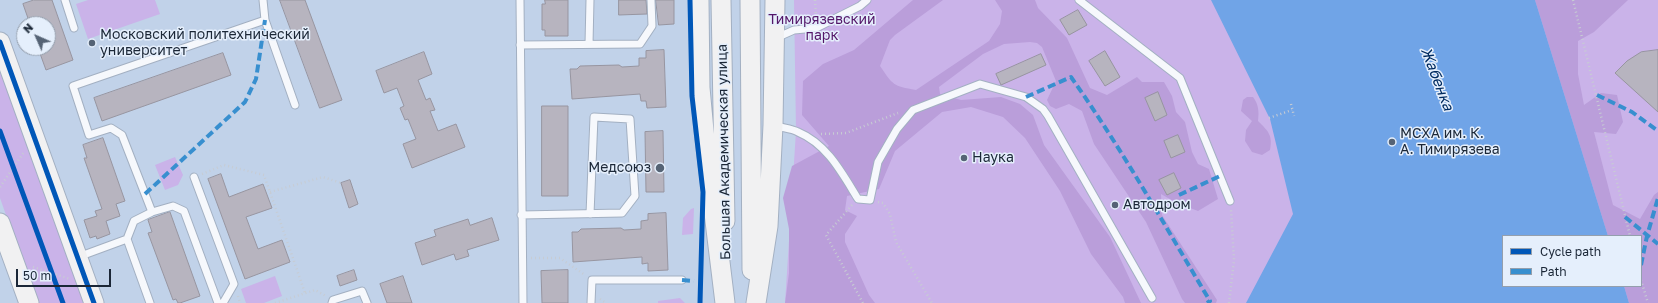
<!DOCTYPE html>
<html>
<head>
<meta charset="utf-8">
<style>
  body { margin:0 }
  #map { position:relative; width:1658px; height:303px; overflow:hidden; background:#c1d2e9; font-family:"Golos Text",sans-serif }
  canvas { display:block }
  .legend { position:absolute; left:1502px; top:235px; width:140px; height:52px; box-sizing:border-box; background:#e5effc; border:1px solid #949fad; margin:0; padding:5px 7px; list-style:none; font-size:12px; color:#1b2737 }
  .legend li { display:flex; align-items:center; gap:8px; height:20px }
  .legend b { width:20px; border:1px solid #949fad }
  .north { position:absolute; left:16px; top:16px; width:40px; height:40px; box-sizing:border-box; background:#e5effc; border:1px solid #949fad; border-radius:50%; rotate:315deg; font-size:11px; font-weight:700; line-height:16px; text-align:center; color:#1b2737 }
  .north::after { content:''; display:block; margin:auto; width:14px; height:18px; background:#556375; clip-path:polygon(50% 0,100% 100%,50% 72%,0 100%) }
  .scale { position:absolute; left:16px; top:269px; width:95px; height:18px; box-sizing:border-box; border:2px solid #1b2737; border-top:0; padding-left:5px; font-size:12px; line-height:14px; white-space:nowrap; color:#1b2737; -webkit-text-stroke:3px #e5effc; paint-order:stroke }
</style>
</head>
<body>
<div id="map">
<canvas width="1658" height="303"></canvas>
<ul class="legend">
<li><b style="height:5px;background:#0057b8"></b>Cycle path</li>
<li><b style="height:5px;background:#388fcf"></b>Path</li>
</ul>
<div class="north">N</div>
<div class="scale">50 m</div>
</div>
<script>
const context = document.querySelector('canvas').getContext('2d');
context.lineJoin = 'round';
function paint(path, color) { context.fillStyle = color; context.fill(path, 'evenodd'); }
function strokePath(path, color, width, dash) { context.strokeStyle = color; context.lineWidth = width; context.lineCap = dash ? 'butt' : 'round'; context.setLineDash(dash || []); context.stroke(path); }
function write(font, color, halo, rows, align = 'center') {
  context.font = font + ' "Golos Text",sans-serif'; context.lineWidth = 3; context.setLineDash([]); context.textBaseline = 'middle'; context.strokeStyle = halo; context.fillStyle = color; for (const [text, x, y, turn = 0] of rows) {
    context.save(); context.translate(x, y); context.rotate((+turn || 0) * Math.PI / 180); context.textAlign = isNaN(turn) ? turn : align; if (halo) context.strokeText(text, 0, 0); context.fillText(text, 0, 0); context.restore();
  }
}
paint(new Path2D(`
  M 88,0 L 155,0 L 160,14 L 88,39 L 76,4 Z
  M 794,0 L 1658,0 L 1658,303 L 785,303 L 796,131 ZM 1503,236 L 1641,236 L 1641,286 L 1503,286 Z
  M 0,59 L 86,303 L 37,303 L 0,198 Z
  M 175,157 L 183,175 L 178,185 L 165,190 L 155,165 Z
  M 694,208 L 693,234 L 682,235 L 683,218 L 691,209 Z
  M 275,276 L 282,296 L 264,303 L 246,303 L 241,289 Z
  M 680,298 L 685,303 L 658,303 L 658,301 Z`), '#cab3e9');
paint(new Path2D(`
  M 913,0 L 943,0 L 895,35 L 890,40 L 880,66 C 893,85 893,86 916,90 L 989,41 L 1000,24 L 1002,11 L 995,0 L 1035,0 L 1038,8 L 1067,38 L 1090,88 L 1107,95 L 1137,77 L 1142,82 L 1164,82 L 1172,96 L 1176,112 L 1185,122 L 1192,152 L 1198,164 L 1209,169 L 1218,199 L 1198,211 L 1175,202 L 1161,194 L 1162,215 L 1217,300 L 1216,303 L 1185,303 L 1182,299 L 1146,222 L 1094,144 L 1082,111 L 1069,104 L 1056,109 L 1050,106 L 1047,100 L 1056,81 L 1042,47 L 1037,43 L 1030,42 L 1004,44 L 983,54 L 939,87 L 940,94 L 961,100 L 1001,97 L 1020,104 L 1033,115 L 1044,145 L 1110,237 L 1141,303 L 1125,303 L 1123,297 L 1091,254 L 1060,191 L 1025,138 L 1003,117 L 971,107 L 942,112 L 895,151 L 879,189 L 847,196 L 845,210 L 857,216 L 845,234 L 845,242 L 869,295 L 875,303 L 785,303 L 789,273 L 789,229 L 783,198 L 792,166 L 829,146 L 802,115 L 803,81 L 823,64 L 854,50 Z
  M 1535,0 L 1628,0 L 1594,32 L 1578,41 L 1578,74 L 1584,105 L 1601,93 L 1617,95 L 1623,122 L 1616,134 L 1594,132 L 1613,205 L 1640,219 L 1654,195 L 1658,192 L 1658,303 L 1629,303 L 1624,286 L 1641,286 L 1641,236 L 1608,236 Z
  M 1247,97 L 1253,97 C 1259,105 1259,112 1258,121 C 1268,131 1273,135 1270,150 L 1262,155 L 1252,152 L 1245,141 L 1246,130 L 1252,121 L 1241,111 L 1243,100 Z`), '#ba9eda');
paint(new Path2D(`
  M 1211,0 L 1535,0 L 1608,236 L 1503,236 L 1503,286 L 1624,286 L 1629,303 L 1246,303 L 1293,214 L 1270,119 Z`), '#70a4e7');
const building = new Path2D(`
  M 34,0 L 52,0 L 73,60 L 46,70 L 38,48 L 48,48 L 48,24 L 30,24 L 23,4 Z
  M 280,0 L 305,0 L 342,100 L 320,108 Z
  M 545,0 L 568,0 L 568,36 L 545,36 L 545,30 L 542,30 L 542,4 L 545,4 Z
  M 619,0 L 646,0 L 647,14 L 619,15 Z
  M 656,0 L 674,0 L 674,24 L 659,25 Z
  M 1078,10 L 1087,25 L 1069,35 L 1060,20 Z
  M 664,50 L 666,107 L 647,108 L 646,101 L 641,101 L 640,94 L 572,99 L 570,69 L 577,69 L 580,66 L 619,65 L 622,67 L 639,66 L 639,58 L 646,58 L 646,51 Z
  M 1658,50 L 1658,112 L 1615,73 L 1627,61 L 1641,52 Z
  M 1105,51 L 1120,77 L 1105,86 L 1089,61 Z
  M 424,52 L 432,74 L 418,80 L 426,100 L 430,98 L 435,110 L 430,111 L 438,131 L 456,124 L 465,147 L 412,168 L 403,144 L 416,139 L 408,119 L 405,120 L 400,108 L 404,106 L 397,88 L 384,93 L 376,71 Z
  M 223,53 L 231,75 L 102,121 L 94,98 Z
  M 1041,54 L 1046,65 L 1001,85 L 996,74 Z
  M 1158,92 L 1167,115 L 1155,121 L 1145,98 Z
  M 542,106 L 568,106 L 568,196 L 542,196 Z
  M 663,131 L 664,192 L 646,192 L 645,132 Z
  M 1178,135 L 1185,152 L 1171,158 L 1164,141 Z
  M 103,138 L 125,201 L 116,204 L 120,216 L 106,221 L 110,234 L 97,239 L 96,236 L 90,238 L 84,220 L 97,216 L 95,211 L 102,209 L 84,158 L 87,158 L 83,145 Z
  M 1174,173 L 1181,188 L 1167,195 L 1159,180 Z
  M 221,174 L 229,197 L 263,184 L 272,208 L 246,217 L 258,249 L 282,240 L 290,262 L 245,279 L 208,179 Z
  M 350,180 L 358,204 L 349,208 L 341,183 Z
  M 170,212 L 200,296 L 180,303 L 178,303 L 176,299 L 173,300 L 148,233 L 152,232 L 148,220 Z
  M 666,213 L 668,270 L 648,271 L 648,263 L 642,264 L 642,257 L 573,262 L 572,232 L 578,232 L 581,229 L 621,228 L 624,230 L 641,229 L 641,221 L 648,220 L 648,214 Z
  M 492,218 L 499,240 L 467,250 L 469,256 L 456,260 L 454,254 L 422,265 L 415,243 L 436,236 L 434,230 L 468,219 L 470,225 Z
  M 354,270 L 357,280 L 340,286 L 337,276 Z
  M 568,270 L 568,303 L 542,303 L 541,271 Z
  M 403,276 L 412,303 L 387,303 L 380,284 Z`);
paint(building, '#b7b4bf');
strokePath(building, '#9795a0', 1);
const lane = new Path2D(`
  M 65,0 L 74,28
  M 263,0 L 265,20
  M 520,0 L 523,303
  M 1079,0 L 1180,78 L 1230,201
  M 776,38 L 794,30 L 816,28 L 860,6 L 867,0
  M 589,44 L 590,0
  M 520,45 L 640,44 L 652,26 L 651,0
  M 774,125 C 781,128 791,128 798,132 C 827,144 842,173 858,199 L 870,200 L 878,162 L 897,129 L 913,110 L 980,84 L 1026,97 L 1043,109 L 1048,116 L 1152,298
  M 194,177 L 234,284 L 223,303
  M 152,212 L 173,206 L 184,211 L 218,303
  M 521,215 L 622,213 L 635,196 L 630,119 L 594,117 L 590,214
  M 127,239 L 150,303
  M 78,257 L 127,239 L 134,221 L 152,212 L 122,135 L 111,128 L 89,135 L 73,86 L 265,20 L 295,105
  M 332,303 L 333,300 L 362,291 L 367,303
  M 591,303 L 592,280 L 682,280`);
const secondary = new Path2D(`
  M 699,0 L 700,88 L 704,131 L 725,303
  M 721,0 L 725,221
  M 750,0 L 752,270
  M 0,42 L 94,303
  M 0,223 L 29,303
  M 756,303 L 768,226 L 773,125 L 775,0`);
strokePath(lane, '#a3b0c2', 9);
strokePath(secondary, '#a3b0c2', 21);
strokePath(new Path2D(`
  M 815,0 L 816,17
  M 1573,0 L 1630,236
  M 1291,104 L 1294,116
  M 1269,118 L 1292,110
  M 821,134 L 846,133 L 898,113
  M 202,174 L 224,165 L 264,175 L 305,293
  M 0,187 L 24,152
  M 270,192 L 323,177 L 341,183
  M 878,202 L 883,203 L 890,214 L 896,242 L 932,303
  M 852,205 L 826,235 L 863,303
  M 531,258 L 560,258 L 585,275
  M 33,267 L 70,279
  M 1641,280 L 1648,303
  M 238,296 L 240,303
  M 600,299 L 606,303
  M 275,303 L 315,290 L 326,296
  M 1229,303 L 1234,260 L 1231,210`), '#c7ccd3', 2.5, [1, 3]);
strokePath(lane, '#f6f8fc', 7);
strokePath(secondary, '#f1f1f2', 19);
strokePath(new Path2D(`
  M 1597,95 L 1632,112 L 1658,131
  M 1026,97 L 1071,77 C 1122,149 1165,226 1210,301 L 1207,303
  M 145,194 L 245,102 L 256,79 L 265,20
  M 1179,195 L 1220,176
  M 1625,217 L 1658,244
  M 1641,265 L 1647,236 L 1658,198
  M 682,280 L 694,281`), '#388fcf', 4, [8, 4]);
strokePath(new Path2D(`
  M 690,0 L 692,96 L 703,192 L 700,303
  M 0,42 L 94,303
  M 0,131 L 63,303`), '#0057b8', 5);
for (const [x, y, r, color] of [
  [92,43,4,"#556375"],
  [1392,142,4,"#556375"],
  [964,158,4,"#556375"],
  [660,168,5,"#556375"],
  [1115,205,4,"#556375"]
]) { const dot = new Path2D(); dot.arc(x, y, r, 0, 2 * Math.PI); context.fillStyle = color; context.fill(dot); strokePath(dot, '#e5effc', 1.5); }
write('14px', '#541769', '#e5effc', [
  ["Тимирязевский",822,20],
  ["парк",822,36]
]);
write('14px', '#1b2737', '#e5effc', [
  ["Московский политехнический",100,35],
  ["университет",100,51],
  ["МСХА им. К.",1400,134],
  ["А. Тимирязева",1400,150],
  ["Наука",972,158],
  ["Медсоюз",651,168,"right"],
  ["Автодром",1123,205]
], 'left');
write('14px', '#1b2737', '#e5effc', [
  ["Большая Академическая улица",724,152,-91]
]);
write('italic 15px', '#002b60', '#e5effc', [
  ["Жабенка",1437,79,69]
]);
</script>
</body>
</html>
